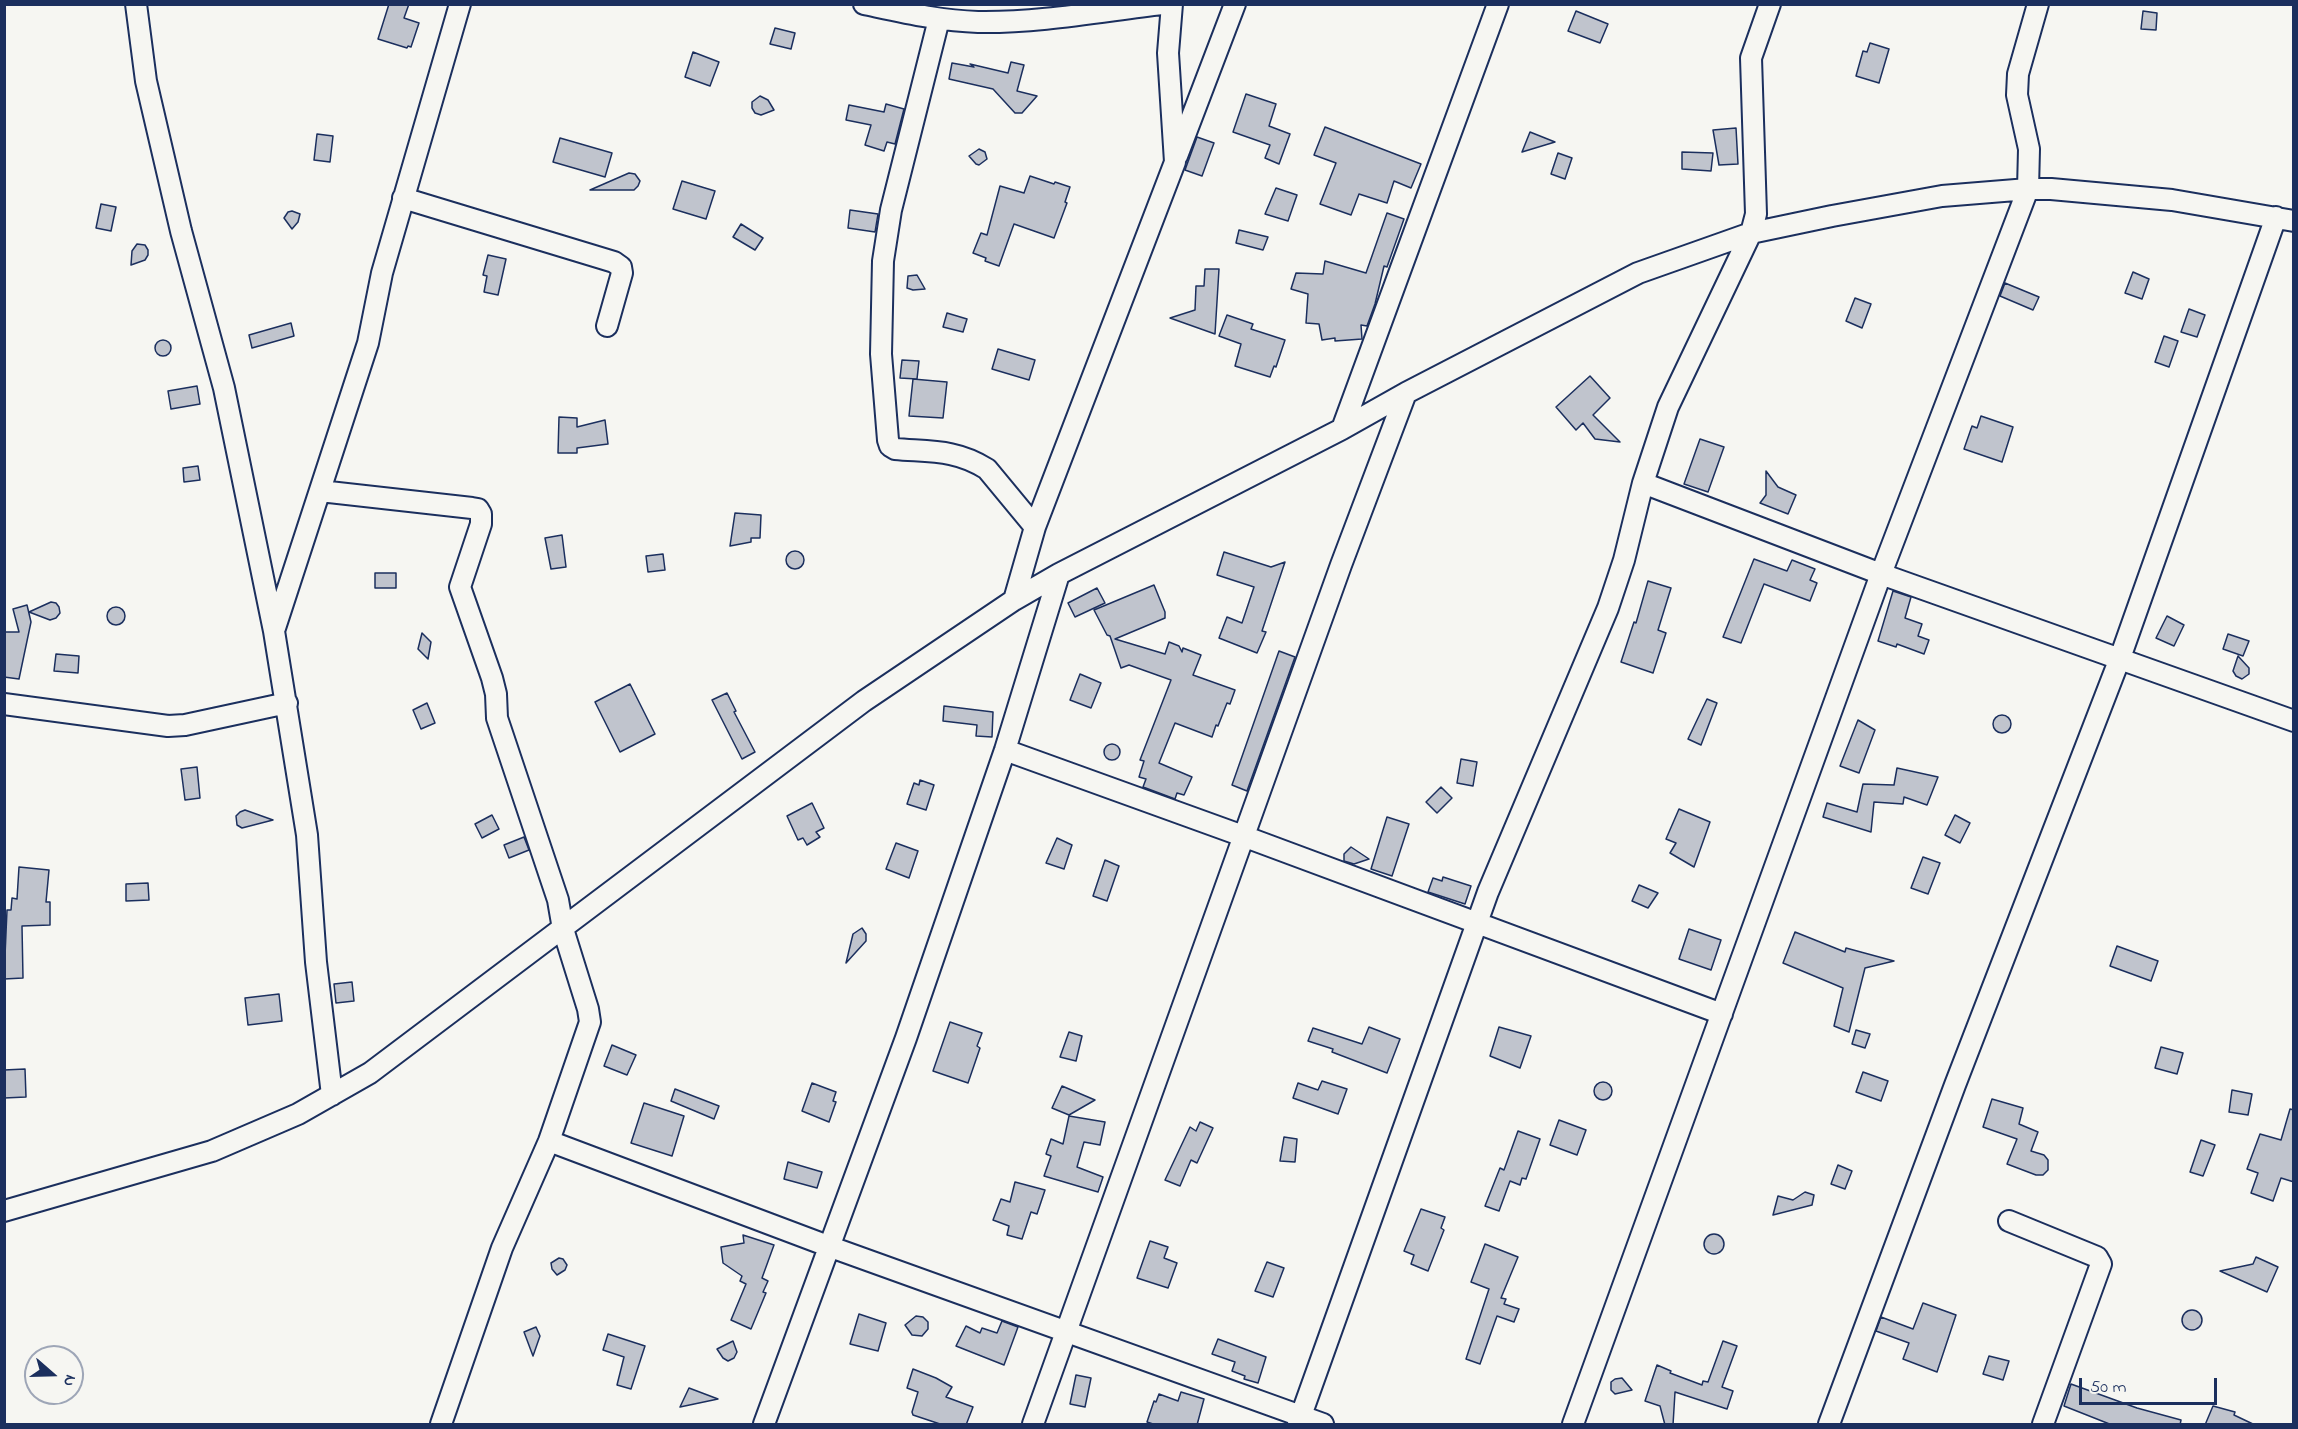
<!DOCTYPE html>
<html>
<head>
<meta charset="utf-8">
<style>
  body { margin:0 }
  #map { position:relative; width:2298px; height:1429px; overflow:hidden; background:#f6f6f2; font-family:"Indie Flower",sans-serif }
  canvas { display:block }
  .frame { position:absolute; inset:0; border:6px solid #1b2f5e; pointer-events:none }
  .north { position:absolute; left:24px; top:1345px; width:60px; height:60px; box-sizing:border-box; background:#f6f6f2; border:2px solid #9ea6b7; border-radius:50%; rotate:110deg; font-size:16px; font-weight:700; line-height:24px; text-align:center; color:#1b2f5e }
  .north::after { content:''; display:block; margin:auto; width:21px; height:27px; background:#1b2f5e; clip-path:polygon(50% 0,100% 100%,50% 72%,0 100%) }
  .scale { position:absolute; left:2079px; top:1378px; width:138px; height:27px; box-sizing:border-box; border:3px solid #1b2f5e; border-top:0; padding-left:8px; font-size:18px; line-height:21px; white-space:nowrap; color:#1b2f5e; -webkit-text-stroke:4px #f6f6f2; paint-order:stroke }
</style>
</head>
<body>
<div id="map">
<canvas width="2298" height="1429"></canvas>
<div class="frame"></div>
<div class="north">N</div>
<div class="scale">50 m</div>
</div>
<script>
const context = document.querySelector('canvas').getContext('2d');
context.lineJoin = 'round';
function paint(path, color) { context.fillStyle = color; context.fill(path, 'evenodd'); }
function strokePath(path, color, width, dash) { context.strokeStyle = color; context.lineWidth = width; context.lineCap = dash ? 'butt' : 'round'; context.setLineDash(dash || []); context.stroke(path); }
const building = new Path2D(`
  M 389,4 L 409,4 L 404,18 L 419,23 L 411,47 L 408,46 L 407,48 L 378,39 Z
  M 1576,11 L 1608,24 L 1600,43 L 1568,31 Z
  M 2143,11 L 2157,13 L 2156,30 L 2141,29 Z
  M 775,28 L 795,33 L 791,49 L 770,44 Z
  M 1870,43 L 1889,49 L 1879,83 L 1856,76 L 1863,51 L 1867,52 Z
  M 693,52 L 719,62 L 710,86 L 685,77 Z
  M 1011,62 L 1024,65 L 1017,91 L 1037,96 L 1022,113 L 1015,113 L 993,89 L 949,79 L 952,63 L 974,67 L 970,64 L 1008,73 Z
  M 1246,94 L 1276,104 L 1269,126 L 1290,134 L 1279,164 L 1265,158 L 1270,145 L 1233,132 Z
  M 760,96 L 768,100 L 774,110 L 761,115 L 755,113 L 752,108 L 752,102 Z
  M 886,104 L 904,109 L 895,144 L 887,142 L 884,151 L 865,145 L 871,125 L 846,120 L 849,105 L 884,112 Z
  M 1325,127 L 1421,164 L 1411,188 L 1394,181 L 1387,203 L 1359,194 L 1351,215 L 1320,204 L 1336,163 L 1314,155 Z
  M 1736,128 L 1738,164 L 1719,165 L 1713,130 Z
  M 1530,132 L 1555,142 L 1522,152 Z
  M 317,134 L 333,136 L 330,162 L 314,160 Z
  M 1197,137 L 1214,143 L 1202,176 L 1185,170 Z
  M 560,138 L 612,153 L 605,177 L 553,162 Z
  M 979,149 L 985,152 L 987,159 L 979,165 L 976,164 L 969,156 Z
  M 1682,152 L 1713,153 L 1711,171 L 1682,169 Z
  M 1558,153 L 1572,158 L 1565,179 L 1551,174 Z
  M 629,173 L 635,174 L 640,181 L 638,186 L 634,190 L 590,190 Z
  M 1030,176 L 1054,184 L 1055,182 L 1070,187 L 1065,202 L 1067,203 L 1054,238 L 1014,224 L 999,266 L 985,261 L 986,258 L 973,253 L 981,233 L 987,235 L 1000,186 L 1024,193 Z
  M 682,181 L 715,191 L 706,219 L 673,209 Z
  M 1276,188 L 1297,195 L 1288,221 L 1265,214 Z
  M 101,204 L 116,207 L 111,231 L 96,228 Z
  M 850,210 L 878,214 L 875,232 L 848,228 Z
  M 292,211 L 300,214 L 298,222 L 292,229 L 284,218 L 288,212 Z
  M 1387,213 L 1404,219 L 1387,267 L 1384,266 L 1375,304 L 1367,326 L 1361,325 L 1362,339 L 1335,341 L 1335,338 L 1322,340 L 1319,324 L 1306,323 L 1308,294 L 1291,289 L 1296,273 L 1323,274 L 1325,261 L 1366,273 Z
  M 741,224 L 763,238 L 755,250 L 733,237 Z
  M 1239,230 L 1268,237 L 1263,250 L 1236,243 Z
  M 137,244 L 145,245 L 148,250 L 148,255 L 145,260 L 131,265 L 132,251 Z
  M 488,255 L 506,259 L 498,295 L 484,292 L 487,276 L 483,275 Z
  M 1205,269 L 1219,269 L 1215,334 L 1170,318 L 1195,310 L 1196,286 L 1204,286 Z
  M 2133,272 L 2149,279 L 2142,299 L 2125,293 Z
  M 917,275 L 925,289 L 913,290 L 907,288 L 908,276 Z
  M 2005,283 L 2039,297 L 2033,310 L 2000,296 Z
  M 1855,298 L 1871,304 L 1862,328 L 1846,321 Z
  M 2189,309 L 2205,315 L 2197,337 L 2181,332 Z
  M 947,313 L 967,319 L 963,332 L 943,327 Z
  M 1227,315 L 1253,324 L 1251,329 L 1285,340 L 1276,367 L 1274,366 L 1270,377 L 1235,366 L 1241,344 L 1219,336 Z
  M 291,323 L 294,336 L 252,348 L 249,335 Z
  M 2164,336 L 2178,341 L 2169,367 L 2155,362 Z
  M155 348a8 8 0 1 1 16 0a8 8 0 1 1-16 0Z
  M 998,349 L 1035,360 L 1029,380 L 992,369 Z
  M 902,360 L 919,361 L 917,379 L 900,378 Z
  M 1590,376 L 1610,398 L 1593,415 L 1620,442 L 1595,439 L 1583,423 L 1576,430 L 1556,407 Z
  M 913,379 L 947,382 L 943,418 L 909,416 Z
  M 197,386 L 200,404 L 171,409 L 168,391 Z
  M 1981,416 L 2013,427 L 2002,462 L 1964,449 L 1972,426 L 1977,428 Z
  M 559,417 L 577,418 L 577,427 L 605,420 L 608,444 L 577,448 L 577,453 L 558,453 Z
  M 1700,439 L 1724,447 L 1708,492 L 1684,484 Z
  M 198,466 L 200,480 L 184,482 L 183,468 Z
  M 1766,471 L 1778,487 L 1796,495 L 1788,514 L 1760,503 L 1766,495 Z
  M 735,513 L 761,515 L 760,538 L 751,538 L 751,542 L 730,546 Z
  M 562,535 L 566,567 L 551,569 L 545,538 Z
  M786 560a9 9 0 1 1 18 0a9 9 0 1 1-18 0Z
  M 1224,552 L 1271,567 L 1285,562 L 1262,631 L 1266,632 L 1257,653 L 1219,638 L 1227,617 L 1242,623 L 1254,587 L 1217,575 Z
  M 663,554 L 665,570 L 648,572 L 646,556 Z
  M 1754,559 L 1787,571 L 1792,560 L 1815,569 L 1810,580 L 1817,583 L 1810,601 L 1764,584 L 1741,643 L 1723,637 Z
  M 375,573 L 396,573 L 396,588 L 375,588 Z
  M 1648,581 L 1671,588 L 1658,630 L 1666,633 L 1653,673 L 1621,662 L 1634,622 L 1636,623 Z
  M 1154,585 L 1165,612 L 1165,618 L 1115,639 L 1165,654 L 1169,642 L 1179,646 L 1182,652 L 1183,648 L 1201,655 L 1193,675 L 1235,690 L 1230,704 L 1227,703 L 1218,726 L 1216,725 L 1212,737 L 1175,723 L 1159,763 L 1192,777 L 1184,795 L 1177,793 L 1175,799 L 1143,787 L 1146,779 L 1139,777 L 1144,761 L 1140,760 L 1171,680 L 1129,665 L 1121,668 L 1110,636 L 1107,635 L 1094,610 Z
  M 1097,588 L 1105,603 L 1075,617 L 1068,603 Z
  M 1893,591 L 1911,597 L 1905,618 L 1922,624 L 1918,636 L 1929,640 L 1924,654 L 1897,644 L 1896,647 L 1878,641 Z
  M 51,602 L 56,603 L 59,607 L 60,613 L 56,618 L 50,620 L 29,612 Z
  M 27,605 L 31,622 L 19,679 L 4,677 L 4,632 L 19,632 L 13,609 Z
  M107 616a9 9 0 1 1 18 0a9 9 0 1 1-18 0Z
  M 2167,616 L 2184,625 L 2174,646 L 2156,638 Z
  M 422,633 L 431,642 L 428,659 L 418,649 Z
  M 2228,634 L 2249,641 L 2243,656 L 2223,649 Z
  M 1279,651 L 1295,657 L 1247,791 L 1232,785 Z
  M 56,654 L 79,656 L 78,673 L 54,671 Z
  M 2238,656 L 2249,668 L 2249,674 L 2242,679 L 2236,676 L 2233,671 Z
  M 1080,674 L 1101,683 L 1091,708 L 1070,700 Z
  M 630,684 L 655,734 L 620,752 L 595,702 Z
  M 727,693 L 736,711 L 734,712 L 755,752 L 742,759 L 712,700 Z
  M 1707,699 L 1717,703 L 1701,745 L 1688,739 Z
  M 427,703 L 435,723 L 421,729 L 413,710 Z
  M 944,706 L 993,712 L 992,737 L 976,736 L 977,725 L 943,721 Z
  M1993 724a9 9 0 1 1 18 0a9 9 0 1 1-18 0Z
  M 1858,720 L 1875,730 L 1859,773 L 1840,766 Z
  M1104 752a8 8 0 1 1 16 0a8 8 0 1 1-16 0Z
  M 1461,759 L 1477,762 L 1473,786 L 1457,783 Z
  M 197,767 L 200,798 L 185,800 L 181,769 Z
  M 1897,768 L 1938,777 L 1927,805 L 1904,797 L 1903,804 L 1874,802 L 1871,832 L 1823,817 L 1827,803 L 1857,812 L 1863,784 L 1894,785 Z
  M 920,780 L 934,785 L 926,810 L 907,804 L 914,783 L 919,785 Z
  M 1441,787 L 1452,798 L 1437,813 L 1426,802 Z
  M 812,803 L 824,828 L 816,832 L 820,837 L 807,845 L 803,838 L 798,840 L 787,816 Z
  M 1679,809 L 1710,822 L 1694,867 L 1670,853 L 1676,843 L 1666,839 Z
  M 245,810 L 273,820 L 242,828 L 237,825 L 236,816 L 240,812 Z
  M 492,815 L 499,829 L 482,838 L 475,824 Z
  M 1955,815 L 1970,823 L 1960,843 L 1945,835 Z
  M 1387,817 L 1409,824 L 1392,876 L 1371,869 Z
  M 524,837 L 529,850 L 509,858 L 504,845 Z
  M 1057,838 L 1072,845 L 1064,869 L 1046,863 Z
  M 896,843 L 918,851 L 909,878 L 886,869 Z
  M 1351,847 L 1369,859 L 1354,864 L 1344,861 L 1344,854 Z
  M 1923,857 L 1940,863 L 1928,894 L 1911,888 Z
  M 1105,860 L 1119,866 L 1107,901 L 1093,896 Z
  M 19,867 L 49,870 L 46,902 L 50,902 L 50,925 L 22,926 L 23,978 L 4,979 L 7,910 L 11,910 L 12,898 L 17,899 Z
  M 1443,877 L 1471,886 L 1465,904 L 1428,892 L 1433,878 L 1442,881 Z
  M 148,883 L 149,900 L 126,901 L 126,884 Z
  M 1639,885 L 1658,893 L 1648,908 L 1632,901 Z
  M 862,928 L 866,934 L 866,941 L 846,963 L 853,934 Z
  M 1689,929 L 1721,940 L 1711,970 L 1679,959 Z
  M 1795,932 L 1845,952 L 1846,948 L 1894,961 L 1865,968 L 1849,1032 L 1834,1026 L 1843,988 L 1783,963 Z
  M 2117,946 L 2158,961 L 2151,981 L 2110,966 Z
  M 352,982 L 354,1001 L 336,1003 L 334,984 Z
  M 279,994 L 282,1021 L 248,1025 L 245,998 Z
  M 950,1022 L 982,1033 L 977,1046 L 980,1048 L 968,1083 L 933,1071 Z
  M 1369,1027 L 1400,1039 L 1387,1073 L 1332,1052 L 1333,1049 L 1308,1041 L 1313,1028 L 1362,1044 Z
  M 1499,1027 L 1531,1036 L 1520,1068 L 1490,1056 Z
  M 1856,1030 L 1870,1034 L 1865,1048 L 1852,1044 Z
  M 1069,1032 L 1082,1036 L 1076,1061 L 1060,1057 Z
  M 612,1045 L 636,1055 L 627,1075 L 604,1066 Z
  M 2161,1047 L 2183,1053 L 2177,1074 L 2155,1068 Z
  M 25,1069 L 26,1097 L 4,1098 L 4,1070 Z
  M 1863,1072 L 1888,1081 L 1881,1101 L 1856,1092 Z
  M 1322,1081 L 1347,1089 L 1338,1114 L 1293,1098 L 1298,1083 L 1318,1090 Z
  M1594 1091a9 9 0 1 1 18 0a9 9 0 1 1-18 0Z
  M 812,1083 L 836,1092 L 833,1101 L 836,1102 L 829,1122 L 802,1111 Z
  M 1062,1086 L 1095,1100 L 1069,1115 L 1052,1108 Z
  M 675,1089 L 719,1106 L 714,1119 L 671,1101 Z
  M 2232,1090 L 2252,1094 L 2248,1115 L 2229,1112 Z
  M 1992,1099 L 2023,1108 L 2019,1124 L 2038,1132 L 2031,1151 L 2044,1155 L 2048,1160 L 2048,1170 L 2043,1175 L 2036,1175 L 2007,1164 L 2017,1139 L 1983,1127 Z
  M 644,1103 L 684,1116 L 672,1156 L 631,1143 Z
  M 2290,1109 L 2294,1110 L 2294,1182 L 2281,1178 L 2273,1201 L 2251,1193 L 2258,1173 L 2247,1169 L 2260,1134 L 2281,1140 Z
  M 1069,1116 L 1105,1122 L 1100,1145 L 1084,1142 L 1077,1167 L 1103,1177 L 1098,1192 L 1044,1176 L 1051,1156 L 1046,1154 L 1051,1139 L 1063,1144 Z
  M 1559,1120 L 1586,1130 L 1577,1155 L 1550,1145 Z
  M 1200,1122 L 1213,1128 L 1197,1163 L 1191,1160 L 1180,1186 L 1165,1180 L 1190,1127 L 1196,1131 Z
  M 1518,1131 L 1540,1139 L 1526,1179 L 1522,1178 L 1520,1185 L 1510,1181 L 1499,1211 L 1485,1206 L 1500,1168 L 1504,1170 Z
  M 1284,1137 L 1297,1139 L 1295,1162 L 1280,1161 Z
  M 2201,1140 L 2215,1145 L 2203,1176 L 2190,1172 Z
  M 788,1162 L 822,1172 L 817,1188 L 784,1179 Z
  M 1838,1165 L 1852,1171 L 1845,1189 L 1831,1184 Z
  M 1015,1182 L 1045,1190 L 1037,1214 L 1031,1212 L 1022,1239 L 1007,1235 L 1009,1226 L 993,1220 L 1001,1199 L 1010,1202 Z
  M 1805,1192 L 1814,1195 L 1812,1205 L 1773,1215 L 1778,1196 L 1793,1200 Z
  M 1421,1209 L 1445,1217 L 1441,1228 L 1444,1230 L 1428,1271 L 1411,1264 L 1414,1255 L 1404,1251 Z
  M1704 1244a10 10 0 1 1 20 0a10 10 0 1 1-20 0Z
  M 743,1235 L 774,1245 L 762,1278 L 768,1281 L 763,1292 L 766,1293 L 751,1329 L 731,1320 L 746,1284 L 740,1281 L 742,1276 L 723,1263 L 721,1247 L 744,1243 Z
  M 1150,1241 L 1168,1247 L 1164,1258 L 1177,1263 L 1168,1288 L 1137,1278 Z
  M 1485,1244 L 1518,1257 L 1501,1298 L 1506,1299 L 1504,1304 L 1519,1309 L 1514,1322 L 1497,1316 L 1480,1364 L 1466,1359 L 1489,1289 L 1471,1282 Z
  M 2256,1257 L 2278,1267 L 2267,1292 L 2220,1271 L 2253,1264 Z
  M 559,1258 L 563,1259 L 567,1265 L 565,1270 L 557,1275 L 552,1269 L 551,1263 Z
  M 1267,1262 L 1284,1268 L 1273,1297 L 1255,1291 Z
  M 1923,1303 L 1956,1315 L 1937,1372 L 1903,1359 L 1909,1343 L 1876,1331 L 1881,1317 L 1913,1329 Z
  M2182 1320a10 10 0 1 1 20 0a10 10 0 1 1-20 0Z
  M 859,1314 L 886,1323 L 878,1351 L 850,1344 Z
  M 916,1316 L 923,1317 L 928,1322 L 928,1329 L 922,1336 L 912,1335 L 905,1325 Z
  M 1002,1321 L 1018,1327 L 1004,1365 L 956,1346 L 966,1326 L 980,1333 L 982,1328 L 997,1333 Z
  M 536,1327 L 540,1336 L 533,1356 L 524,1332 Z
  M 608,1334 L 645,1346 L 631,1389 L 617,1385 L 624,1357 L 603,1350 Z
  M 1218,1339 L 1266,1357 L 1258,1383 L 1244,1379 L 1245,1376 L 1232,1371 L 1235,1362 L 1212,1354 Z
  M 733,1341 L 737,1352 L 734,1358 L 728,1361 L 723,1358 L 717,1349 Z
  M 1723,1341 L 1737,1346 L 1722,1387 L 1733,1391 L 1727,1409 L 1675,1392 L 1673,1425 L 1665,1425 L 1660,1406 L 1645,1401 L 1657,1365 L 1671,1371 L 1670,1373 L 1702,1385 L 1703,1381 L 1708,1382 Z
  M 1989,1356 L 2009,1361 L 2003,1380 L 1983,1374 Z
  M 913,1369 L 936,1378 L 952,1387 L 946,1397 L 973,1407 L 966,1425 L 943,1425 L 913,1415 L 912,1412 L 918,1392 L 907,1388 Z
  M 1076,1375 L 1091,1378 L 1085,1407 L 1070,1404 Z
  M 1622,1378 L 1632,1390 L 1615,1394 L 1611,1390 L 1611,1382 L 1615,1379 Z
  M 2071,1384 L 2137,1408 L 2181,1420 L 2180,1425 L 2112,1425 L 2064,1406 Z
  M 689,1388 L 718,1399 L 680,1407 Z
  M 1181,1392 L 1204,1399 L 1197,1425 L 1156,1425 L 1147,1422 L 1154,1401 L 1156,1402 L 1159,1394 L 1178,1401 Z
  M 2213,1406 L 2235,1412 L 2234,1415 L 2255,1425 L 2205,1425 Z`);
paint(building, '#c0c4cd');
strokePath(building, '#1b2f5e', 1.5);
const street = new Path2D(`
  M 136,4 L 146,81 L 181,231 L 224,388 L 274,631 L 307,835 L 316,962 L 332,1095
  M 864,4 C 902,12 940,21 978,22 C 1040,23 1102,11 1162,4
  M 939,19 L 891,210 L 883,261 L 881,354 L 888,440 L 890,446 L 895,449 C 929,452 956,449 987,469 L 1035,527
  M 1177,156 L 1235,4
  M 403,198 L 614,262 L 621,267 L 622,273 L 607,326
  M 1342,429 L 1498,4
  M 1643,483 L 1881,574 L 2294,721
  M 320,491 L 472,508 L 478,509 L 481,514 L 481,524 L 460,587 L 492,678 L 496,694 L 497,718 L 558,900 L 563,929 L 588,1009 L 590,1022 L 549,1141 L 502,1248 L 441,1424
  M 1014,600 L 1035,527 L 1175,162 L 1168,53 L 1172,4
  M 275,628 L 368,343 L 382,273 L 460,4
  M 4,704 L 168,726 L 185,725 L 287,703
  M 1005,750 L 1243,836 L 1722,1014
  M 549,1141 L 828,1246 L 1323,1424
  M 4,1211 L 212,1151 L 298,1114 L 370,1073 L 864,701 L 1014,600 L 1059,574 L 1342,429 L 1406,393 L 1638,273 L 1751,233 L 1832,216 L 1942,196 L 2028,189 L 2051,189 L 2172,200 L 2294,221
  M 2009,1221 L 2097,1257 L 2101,1264 L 2043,1424
  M 764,1424 L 906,1038 L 1005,750 L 1059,574
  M 1033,1424 L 1341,565 L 1406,393
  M 1298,1424 L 1488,892 L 1608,608 L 1624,560 L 1643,483 L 1668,407 L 1751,233 L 1756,214 L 1751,58 L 1770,4
  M 1573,1424 L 1881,574 L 2028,189 L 2029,149 L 2017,95 L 2018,74 L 2038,4
  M 1829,1424 L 1955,1085 L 2120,658 L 2276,217`);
strokePath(street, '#1b2f5e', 24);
strokePath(street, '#f6f6f2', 20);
</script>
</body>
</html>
